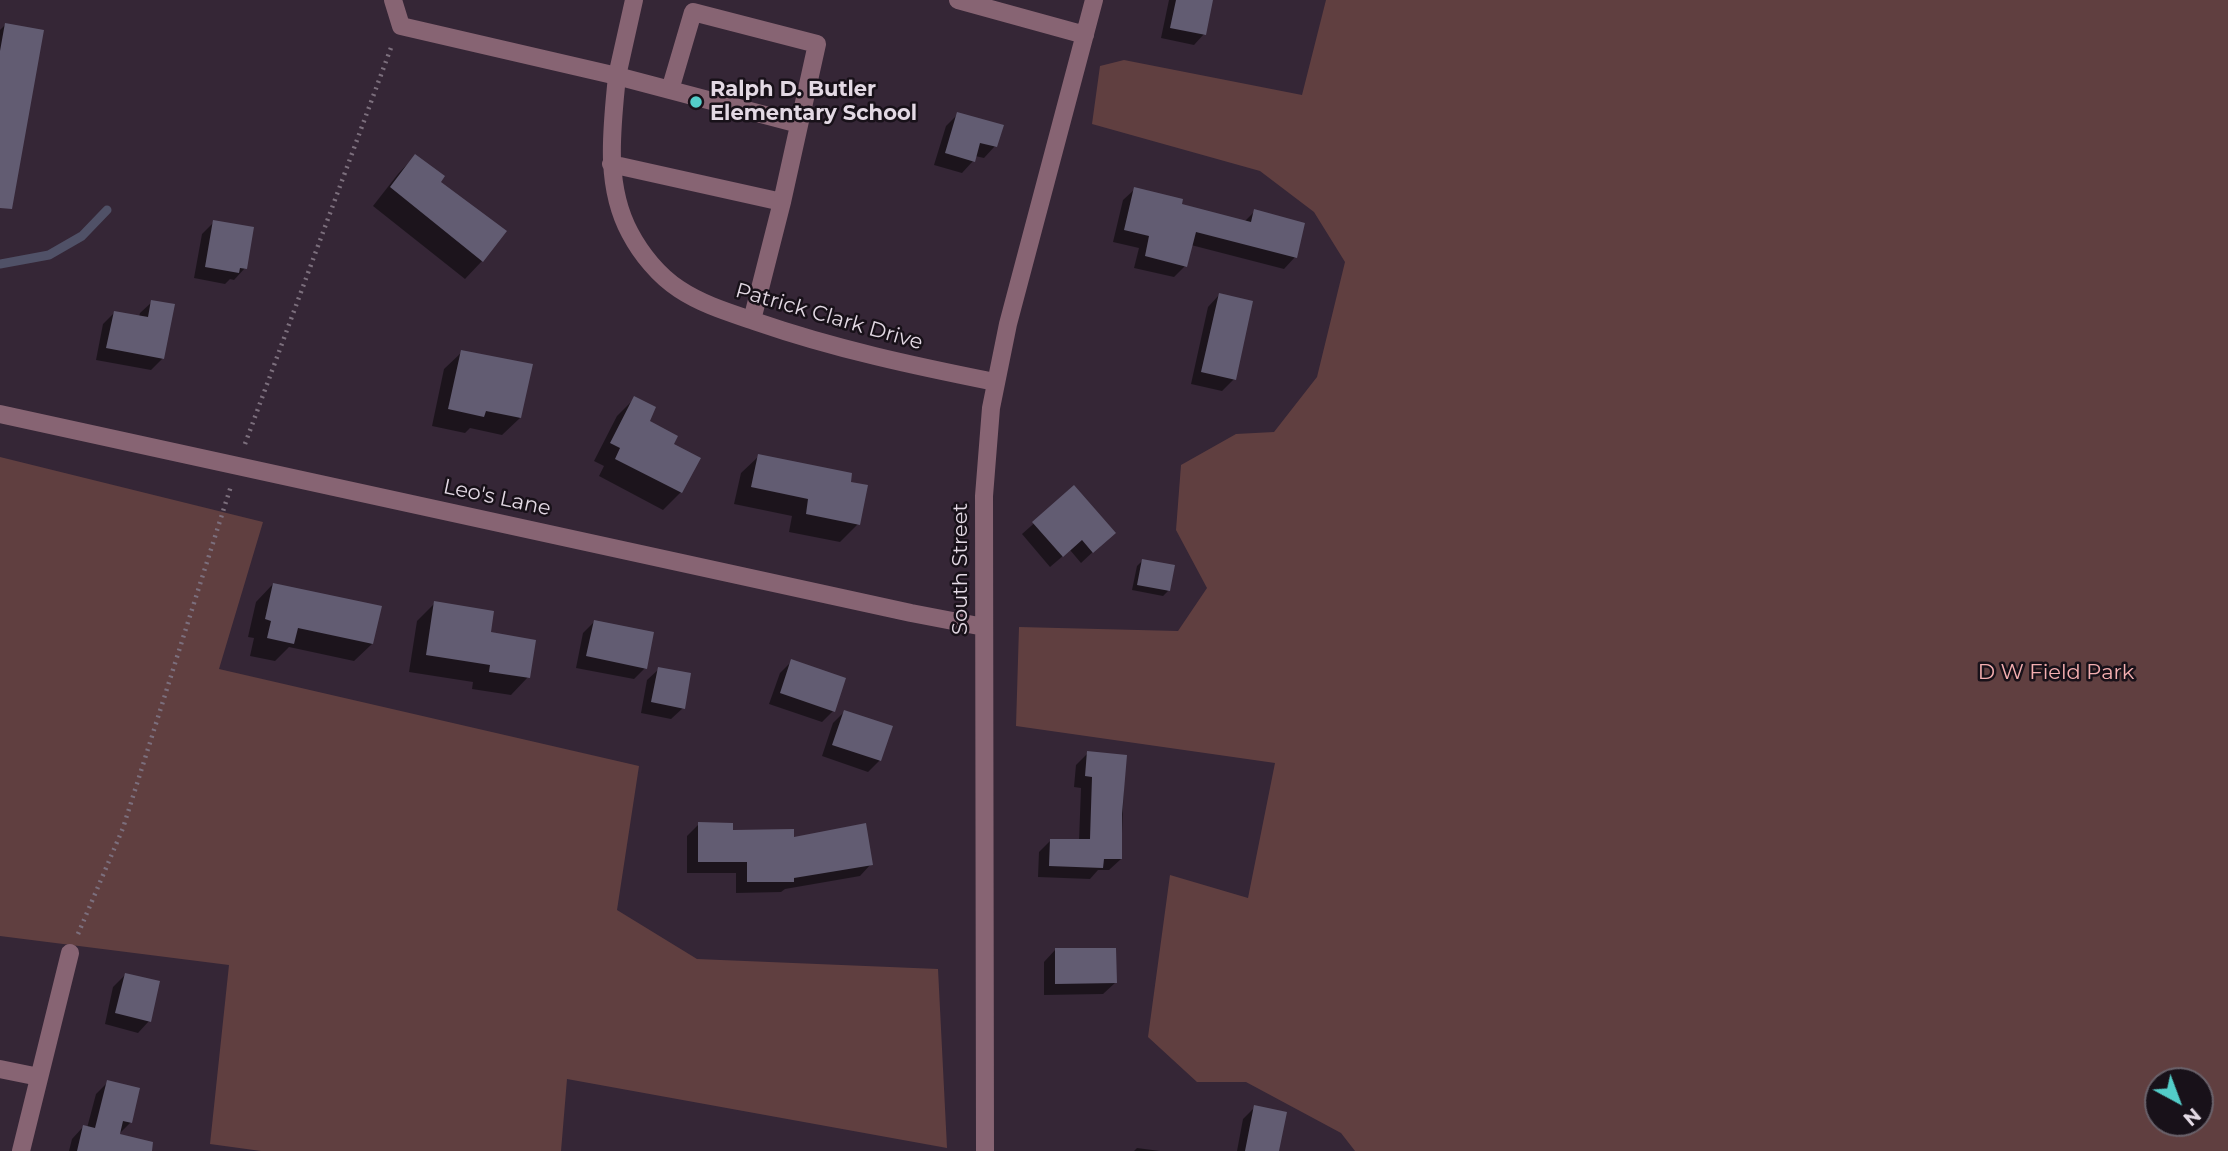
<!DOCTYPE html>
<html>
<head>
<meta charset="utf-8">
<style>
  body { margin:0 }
  #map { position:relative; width:2228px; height:1151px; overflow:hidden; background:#352636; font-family:Montserrat,sans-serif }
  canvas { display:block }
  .north { position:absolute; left:2144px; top:1067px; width:70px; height:70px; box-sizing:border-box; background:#181119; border:2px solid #69616a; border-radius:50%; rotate:139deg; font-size:19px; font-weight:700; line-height:28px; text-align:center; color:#e3d9e4 }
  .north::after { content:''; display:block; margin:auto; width:24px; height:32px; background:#53cdc9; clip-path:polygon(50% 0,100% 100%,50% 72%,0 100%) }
</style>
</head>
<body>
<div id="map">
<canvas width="2228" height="1151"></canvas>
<div class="north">N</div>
</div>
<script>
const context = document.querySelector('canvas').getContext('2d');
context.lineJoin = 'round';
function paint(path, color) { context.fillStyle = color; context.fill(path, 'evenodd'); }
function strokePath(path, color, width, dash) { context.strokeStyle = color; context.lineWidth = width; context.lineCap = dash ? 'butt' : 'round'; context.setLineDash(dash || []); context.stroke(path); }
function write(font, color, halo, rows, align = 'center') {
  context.font = font + ' Montserrat,sans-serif'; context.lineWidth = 5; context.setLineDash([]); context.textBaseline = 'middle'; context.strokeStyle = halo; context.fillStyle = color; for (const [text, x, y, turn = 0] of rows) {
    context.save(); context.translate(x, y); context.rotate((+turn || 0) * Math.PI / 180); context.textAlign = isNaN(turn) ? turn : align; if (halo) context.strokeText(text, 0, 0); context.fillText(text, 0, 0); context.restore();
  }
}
paint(new Path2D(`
  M 1326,0 L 2228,0 L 2228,1151 L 1355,1151 L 1341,1133 L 1246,1082 L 1197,1082 L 1148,1037 L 1170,875 L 1248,898 L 1275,763 L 1016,726 L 1019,627 L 1178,631 L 1207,588 L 1176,530 L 1181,465 L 1236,434 L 1274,432 L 1317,377 L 1345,262 L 1314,212 L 1260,171 L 1092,124 L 1100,66 L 1124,60 L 1302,95 ZM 2158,1081 L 2200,1081 L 2200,1123 L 2158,1123 Z
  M 0,457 L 263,522 L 219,669 L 639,766 L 617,910 L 697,959 L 938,969 L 947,1148 L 567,1079 L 561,1151 L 261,1151 L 210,1144 L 229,965 L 0,936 Z`), '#603f40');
paint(new Path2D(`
  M 1169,0 L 1212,0 L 1204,34 L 1194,45 L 1161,38 Z
  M 6,24 L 0,195 L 0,30 Z
  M 958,114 L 995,146 L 984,158 L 975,156 L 973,161 L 962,173 L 934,165 L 946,126 Z
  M 415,156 L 438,182 L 482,261 L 465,279 L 373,206 L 398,174 Z
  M 1135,189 L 1180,205 L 1244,222 L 1255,211 L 1295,257 L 1284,269 L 1191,245 L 1185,266 L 1174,277 L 1134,268 L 1139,248 L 1113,242 L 1123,200 Z
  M 214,222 L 245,268 L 234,280 L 230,279 L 225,284 L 194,278 L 202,234 Z
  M 1219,295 L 1234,379 L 1222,391 L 1191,384 L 1208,307 Z
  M 152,302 L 163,358 L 151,370 L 96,360 L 103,324 L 114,313 L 139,317 L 140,313 Z
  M 462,352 L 520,418 L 502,435 L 470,428 L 465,433 L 432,426 L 444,369 Z
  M 635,398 L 647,422 L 671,445 L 681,492 L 663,510 L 599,476 L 604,466 L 594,461 L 617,416 Z
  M 759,456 L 849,483 L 858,524 L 840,542 L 789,532 L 792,516 L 734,504 L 741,473 Z
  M 1074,488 L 1097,548 L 1081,563 L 1070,550 L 1050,567 L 1022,534 Z
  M 1142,561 L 1168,591 L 1163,596 L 1132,590 L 1137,566 Z
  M 273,584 L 372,644 L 354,661 L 289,647 L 275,661 L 250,656 L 254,638 L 248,637 L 256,602 Z
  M 435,603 L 489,634 L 528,677 L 511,695 L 472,689 L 473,682 L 409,672 L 417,621 Z
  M 594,622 L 645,668 L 634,679 L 576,668 L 583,633 Z
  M 792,661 L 833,711 L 822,722 L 769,704 L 780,673 Z
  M 659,669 L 683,708 L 671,719 L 641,713 L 647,680 Z
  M 844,712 L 880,760 L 868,772 L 822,756 L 833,723 Z
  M 1088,753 L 1125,756 L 1121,859 L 1109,870 L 1098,870 L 1090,879 L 1038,877 L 1039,852 L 1051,840 L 1079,841 L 1081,788 L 1074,787 L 1076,765 Z
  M 699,824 L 732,831 L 792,839 L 871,864 L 860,876 L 785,889 L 781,892 L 736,893 L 736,873 L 687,873 L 687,836 Z
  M 1055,950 L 1115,983 L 1103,994 L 1044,995 L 1044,962 Z
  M 125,975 L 149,1021 L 138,1033 L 105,1024 L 113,987 Z
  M 108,1082 L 131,1122 L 118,1135 L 115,1151 L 69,1151 L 72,1139 L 83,1127 L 87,1128 L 96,1094 Z
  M 1255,1107 L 1276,1151 L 1237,1151 L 1243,1119 Z
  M 1137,1148 L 1160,1151 L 1134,1151 Z`), '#0007');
strokePath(new Path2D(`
  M 0,264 L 49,255 L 82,236 L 107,210`), '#505167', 9);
paint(new Path2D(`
  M 1176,0 L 1213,0 L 1206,35 L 1170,28 Z
  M 5,23 L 44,30 L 12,209 L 0,208 L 0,51 Z
  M 957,112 L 1004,125 L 997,147 L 980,143 L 975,162 L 945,153 Z
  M 415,154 L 445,176 L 441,182 L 507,231 L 483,262 L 390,187 Z
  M 1134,187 L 1183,199 L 1182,204 L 1251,222 L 1254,209 L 1305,223 L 1297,258 L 1196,232 L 1187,267 L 1145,256 L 1149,236 L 1124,230 Z
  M 213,220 L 254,227 L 247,269 L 240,268 L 239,273 L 205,267 Z
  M 1219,293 L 1253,301 L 1236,380 L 1201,372 Z
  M 151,300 L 175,304 L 164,359 L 106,348 L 114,311 L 148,317 Z
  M 461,350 L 533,364 L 521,418 L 486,411 L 484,417 L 448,409 Z
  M 634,396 L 656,407 L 650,421 L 678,436 L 674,444 L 701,458 L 682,493 L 615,459 L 620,448 L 610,443 Z
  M 758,454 L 852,473 L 851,482 L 868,485 L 860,525 L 806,514 L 808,499 L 751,487 Z
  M 1074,485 L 1116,533 L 1093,553 L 1082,540 L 1063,557 L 1032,522 Z
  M 1142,559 L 1175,565 L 1170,591 L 1137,585 Z
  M 273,583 L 382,606 L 373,644 L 298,628 L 294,644 L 267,638 L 271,621 L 265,619 Z
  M 434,601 L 494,611 L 491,632 L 536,640 L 530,678 L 489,672 L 490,665 L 426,655 Z
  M 594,620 L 654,632 L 647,669 L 586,656 Z
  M 791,659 L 846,678 L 835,712 L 780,693 Z
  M 658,667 L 691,673 L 685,709 L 651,702 Z
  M 844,710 L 893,726 L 881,761 L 832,745 Z
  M 1087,751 L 1127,755 L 1122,814 L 1122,859 L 1104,859 L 1103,868 L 1049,866 L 1050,839 L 1090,839 L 1092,777 L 1085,776 Z
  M 698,822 L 733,823 L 733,830 L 794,829 L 794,837 L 866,823 L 873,865 L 794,878 L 794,882 L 747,882 L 747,862 L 698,862 Z
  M 1055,948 L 1116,948 L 1117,983 L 1055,984 Z
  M 125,973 L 160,981 L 151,1022 L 115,1013 Z
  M 107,1080 L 140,1088 L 132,1123 L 123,1121 L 120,1134 L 153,1142 L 152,1151 L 77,1151 L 83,1125 L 95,1128 Z
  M 1254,1105 L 1287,1112 L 1279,1151 L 1245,1151 Z`), '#625c72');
strokePath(new Path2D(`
  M 245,444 L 392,45
  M 78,934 L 123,828 L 231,486`), '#7c6f7d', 4.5, [2, 5]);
strokePath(new Path2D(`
  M 393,0 L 401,26 L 617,76 L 634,0
  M 958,0 L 1085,35
  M 670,90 L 693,12 L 817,44 L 782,202 L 752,320
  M 799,124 L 617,76 C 612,128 604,185 630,233 C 641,254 659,276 679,289 C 703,305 731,313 757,322 C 835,349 915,366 995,382
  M 611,164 L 782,202
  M 0,414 L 911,613 L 984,627
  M 0,1069 L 39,1077
  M 21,1151 L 70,953
  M 985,1151 L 984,496 L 991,408 L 1008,324 L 1094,0`), '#876473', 18);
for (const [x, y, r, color] of [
  [696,102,7,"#53cdc9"]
]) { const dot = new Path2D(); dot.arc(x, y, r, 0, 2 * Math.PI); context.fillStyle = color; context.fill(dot); strokePath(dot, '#181119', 2.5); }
write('bold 21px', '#e3d9e4', '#181119', [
  ["Ralph D. Butler",710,90],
  ["Elementary School",710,114]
], 'left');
write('21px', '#e3d9e4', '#181119', [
  ["Patrick Clark Drive",829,317,16],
  ["Leo's Lane",497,498,12],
  ["South Street",961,569,-90]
]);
write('21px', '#f4aeb0', '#181119', [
  ["D W Field Park",2056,673]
]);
</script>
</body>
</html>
